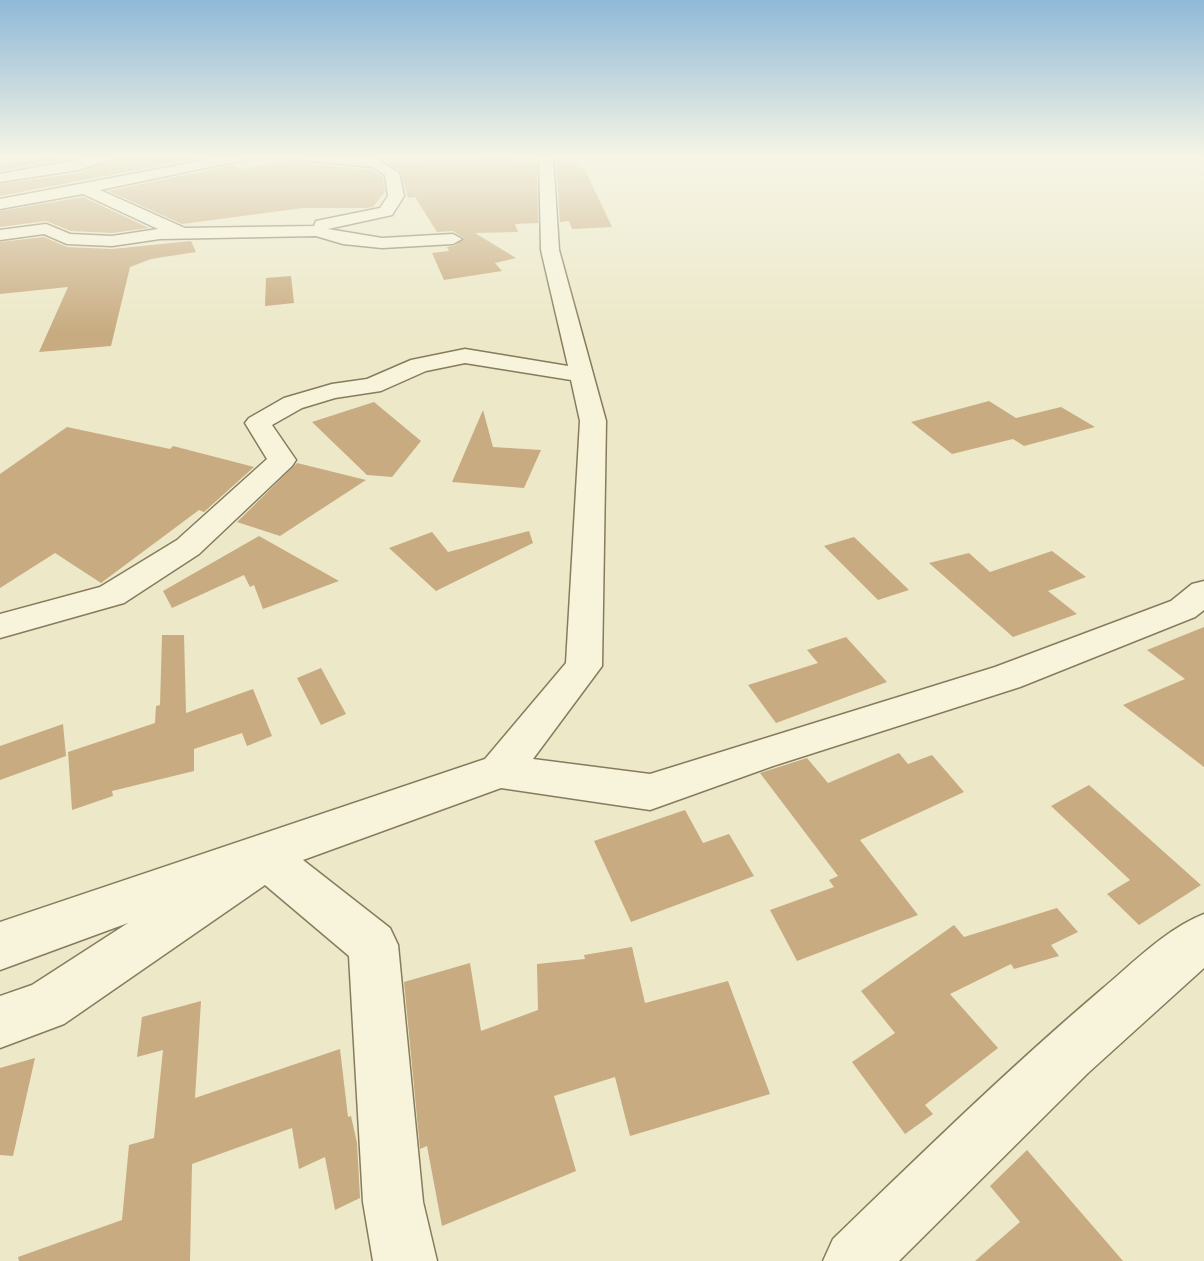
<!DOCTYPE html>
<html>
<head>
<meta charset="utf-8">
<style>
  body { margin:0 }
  canvas { display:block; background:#ece8c8 }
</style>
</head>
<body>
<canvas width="1204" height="1261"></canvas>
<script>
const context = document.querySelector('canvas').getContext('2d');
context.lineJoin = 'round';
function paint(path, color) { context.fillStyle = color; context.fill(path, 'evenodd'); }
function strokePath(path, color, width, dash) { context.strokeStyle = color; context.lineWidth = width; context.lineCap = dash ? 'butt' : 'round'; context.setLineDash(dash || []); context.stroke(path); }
paint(new Path2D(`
  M 54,156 L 80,156 L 0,171 L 1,165 Z
  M 122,156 L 210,156 L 0,196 L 0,184 L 78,173 Z
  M 509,157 L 517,158 L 519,164 L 537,164 L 538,223 L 515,224 L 518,232 L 475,233 L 516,258 L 495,263 L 502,271 L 444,280 L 432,253 L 449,251 L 447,247 L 454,246 L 464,238 L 453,231 L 437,232 L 415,197 L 408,198 L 400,171 L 387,162 Z
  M 295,159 L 302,163 L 372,170 L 383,177 L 385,192 L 373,207 L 367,208 L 303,208 L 182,224 L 108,191 L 233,165 L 243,169 Z
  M 576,162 L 578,168 L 584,168 L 612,227 L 572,229 L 569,221 L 560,222 L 556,163 Z
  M 83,197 L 149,228 L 112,233 L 71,231 L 46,221 L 0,227 L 0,211 Z
  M 44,237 L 67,247 L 112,249 L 191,241 L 196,252 L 151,259 L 130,267 L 111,346 L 39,352 L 68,287 L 0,294 L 0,242 Z
  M 291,276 L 294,303 L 265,306 L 266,278 Z
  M 989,401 L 1016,418 L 1061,407 L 1095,427 L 1024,446 L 1013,439 L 952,454 L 911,422 Z
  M 374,402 L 421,441 L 392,477 L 367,475 L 312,422 Z
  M 483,410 L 493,447 L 541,450 L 524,488 L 452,482 Z
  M 67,427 L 170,449 L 173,446 L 254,467 L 204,512 L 199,510 L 101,583 L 55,553 L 0,588 L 0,474 Z
  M 297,463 L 366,480 L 280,536 L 237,522 Z
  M 529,531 L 533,543 L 436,591 L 389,548 L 432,532 L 448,552 Z
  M 259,536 L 339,581 L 263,609 L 254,585 L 250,587 L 244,575 L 172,608 L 163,591 Z
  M 854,537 L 909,590 L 878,600 L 824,546 Z
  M 1052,551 L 1086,577 L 1048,591 L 1077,614 L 1013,637 L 929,563 L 969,553 L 990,572 Z
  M 1204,627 L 1204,767 L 1123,705 L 1185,679 L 1147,650 Z
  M 162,635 L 184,635 L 186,713 L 253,689 L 272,736 L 247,746 L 242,733 L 194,749 L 194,771 L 112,791 L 113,796 L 72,810 L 68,752 L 155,723 L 156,706 L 160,705 Z
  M 846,637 L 887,682 L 776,723 L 748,685 L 818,663 L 807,650 Z
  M 321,668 L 346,714 L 321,725 L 297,678 Z
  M 63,724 L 66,756 L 0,780 L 0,746 Z
  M 899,753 L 908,764 L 932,755 L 964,792 L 860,840 L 918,915 L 797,961 L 770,910 L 834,887 L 829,880 L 838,876 L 760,773 L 807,758 L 828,783 Z
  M 1089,785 L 1201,885 L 1139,925 L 1107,894 L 1130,880 L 1051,806 Z
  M 685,810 L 703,843 L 729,834 L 754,876 L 631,922 L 594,841 Z
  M 1057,908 L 1078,932 L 1051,945 L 1059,956 L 1014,969 L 1011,964 L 950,994 L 998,1048 L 925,1105 L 933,1114 L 905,1134 L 852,1062 L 895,1033 L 861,991 L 954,925 L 964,937 Z
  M 632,947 L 645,1003 L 728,981 L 770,1094 L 630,1136 L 615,1077 L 554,1096 L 576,1171 L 442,1226 L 427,1146 L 420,1149 L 404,982 L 470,963 L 481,1031 L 538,1010 L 537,964 L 585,959 L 584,955 Z
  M 201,1001 L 195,1098 L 340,1049 L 348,1117 L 351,1116 L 357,1143 L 360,1198 L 335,1210 L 325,1157 L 299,1169 L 292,1128 L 192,1164 L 190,1261 L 19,1261 L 18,1257 L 122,1220 L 129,1145 L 154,1138 L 163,1050 L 137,1057 L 142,1017 Z
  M 35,1058 L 13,1156 L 0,1155 L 0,1068 Z
  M 1027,1150 L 1123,1261 L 975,1261 L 1020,1222 L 990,1186 Z`), '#c8ab80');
const street = new Path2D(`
  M 96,156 L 120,156 L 78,170 L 0,182 L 0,174 Z
  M 227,156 L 262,156 L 100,190 L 185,228 L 314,226 L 316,221 L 380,208 L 388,196 L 385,175 L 373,167 L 302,160 L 295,156 L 377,159 L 399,173 L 404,196 L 392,215 L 328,229 L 382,238 L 453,234 L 462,239 L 453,244 L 382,248 L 343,244 L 316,236 L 160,239 L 112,246 L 67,244 L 44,234 L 0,240 L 0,230 L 46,224 L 70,234 L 112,236 L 158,229 L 83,194 L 0,209 L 0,199 Z
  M 539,156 L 553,156 L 559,250 L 606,421 L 602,666 L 533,759 L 650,774 L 995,667 L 1171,601 L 1192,584 L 1204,581 L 1204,610 L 1195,617 L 1020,687 L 773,766 L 650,810 L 501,788 L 303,860 L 390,928 L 398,945 L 423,1202 L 437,1261 L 373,1261 L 363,1202 L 349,956 L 265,885 L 64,1024 L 0,1048 L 0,996 L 32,985 L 128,923 L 0,970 L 0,922 L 485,759 L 566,663 L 580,421 L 571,380 L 465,363 L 426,371 L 381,391 L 335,398 L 302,408 L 272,425 L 296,460 L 292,466 L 199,554 L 124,603 L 0,638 L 0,614 L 100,587 L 177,540 L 267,459 L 245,423 L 249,418 L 284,398 L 332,384 L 367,379 L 411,360 L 465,349 L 568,366 L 541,250 Z
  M 1204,914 L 1204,968 L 1088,1073 L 899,1261 L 823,1261 L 833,1239 C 921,1154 1009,1068 1102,989 C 1133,963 1166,929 1204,914 Z`);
strokePath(street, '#877b5e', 3);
paint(street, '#f7f4db');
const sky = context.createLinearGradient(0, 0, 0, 333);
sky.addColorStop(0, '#8fb9d7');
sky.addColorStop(0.47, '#f6f5e6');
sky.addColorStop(1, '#f6f5e600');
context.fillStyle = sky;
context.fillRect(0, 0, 1204, 333);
</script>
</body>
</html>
